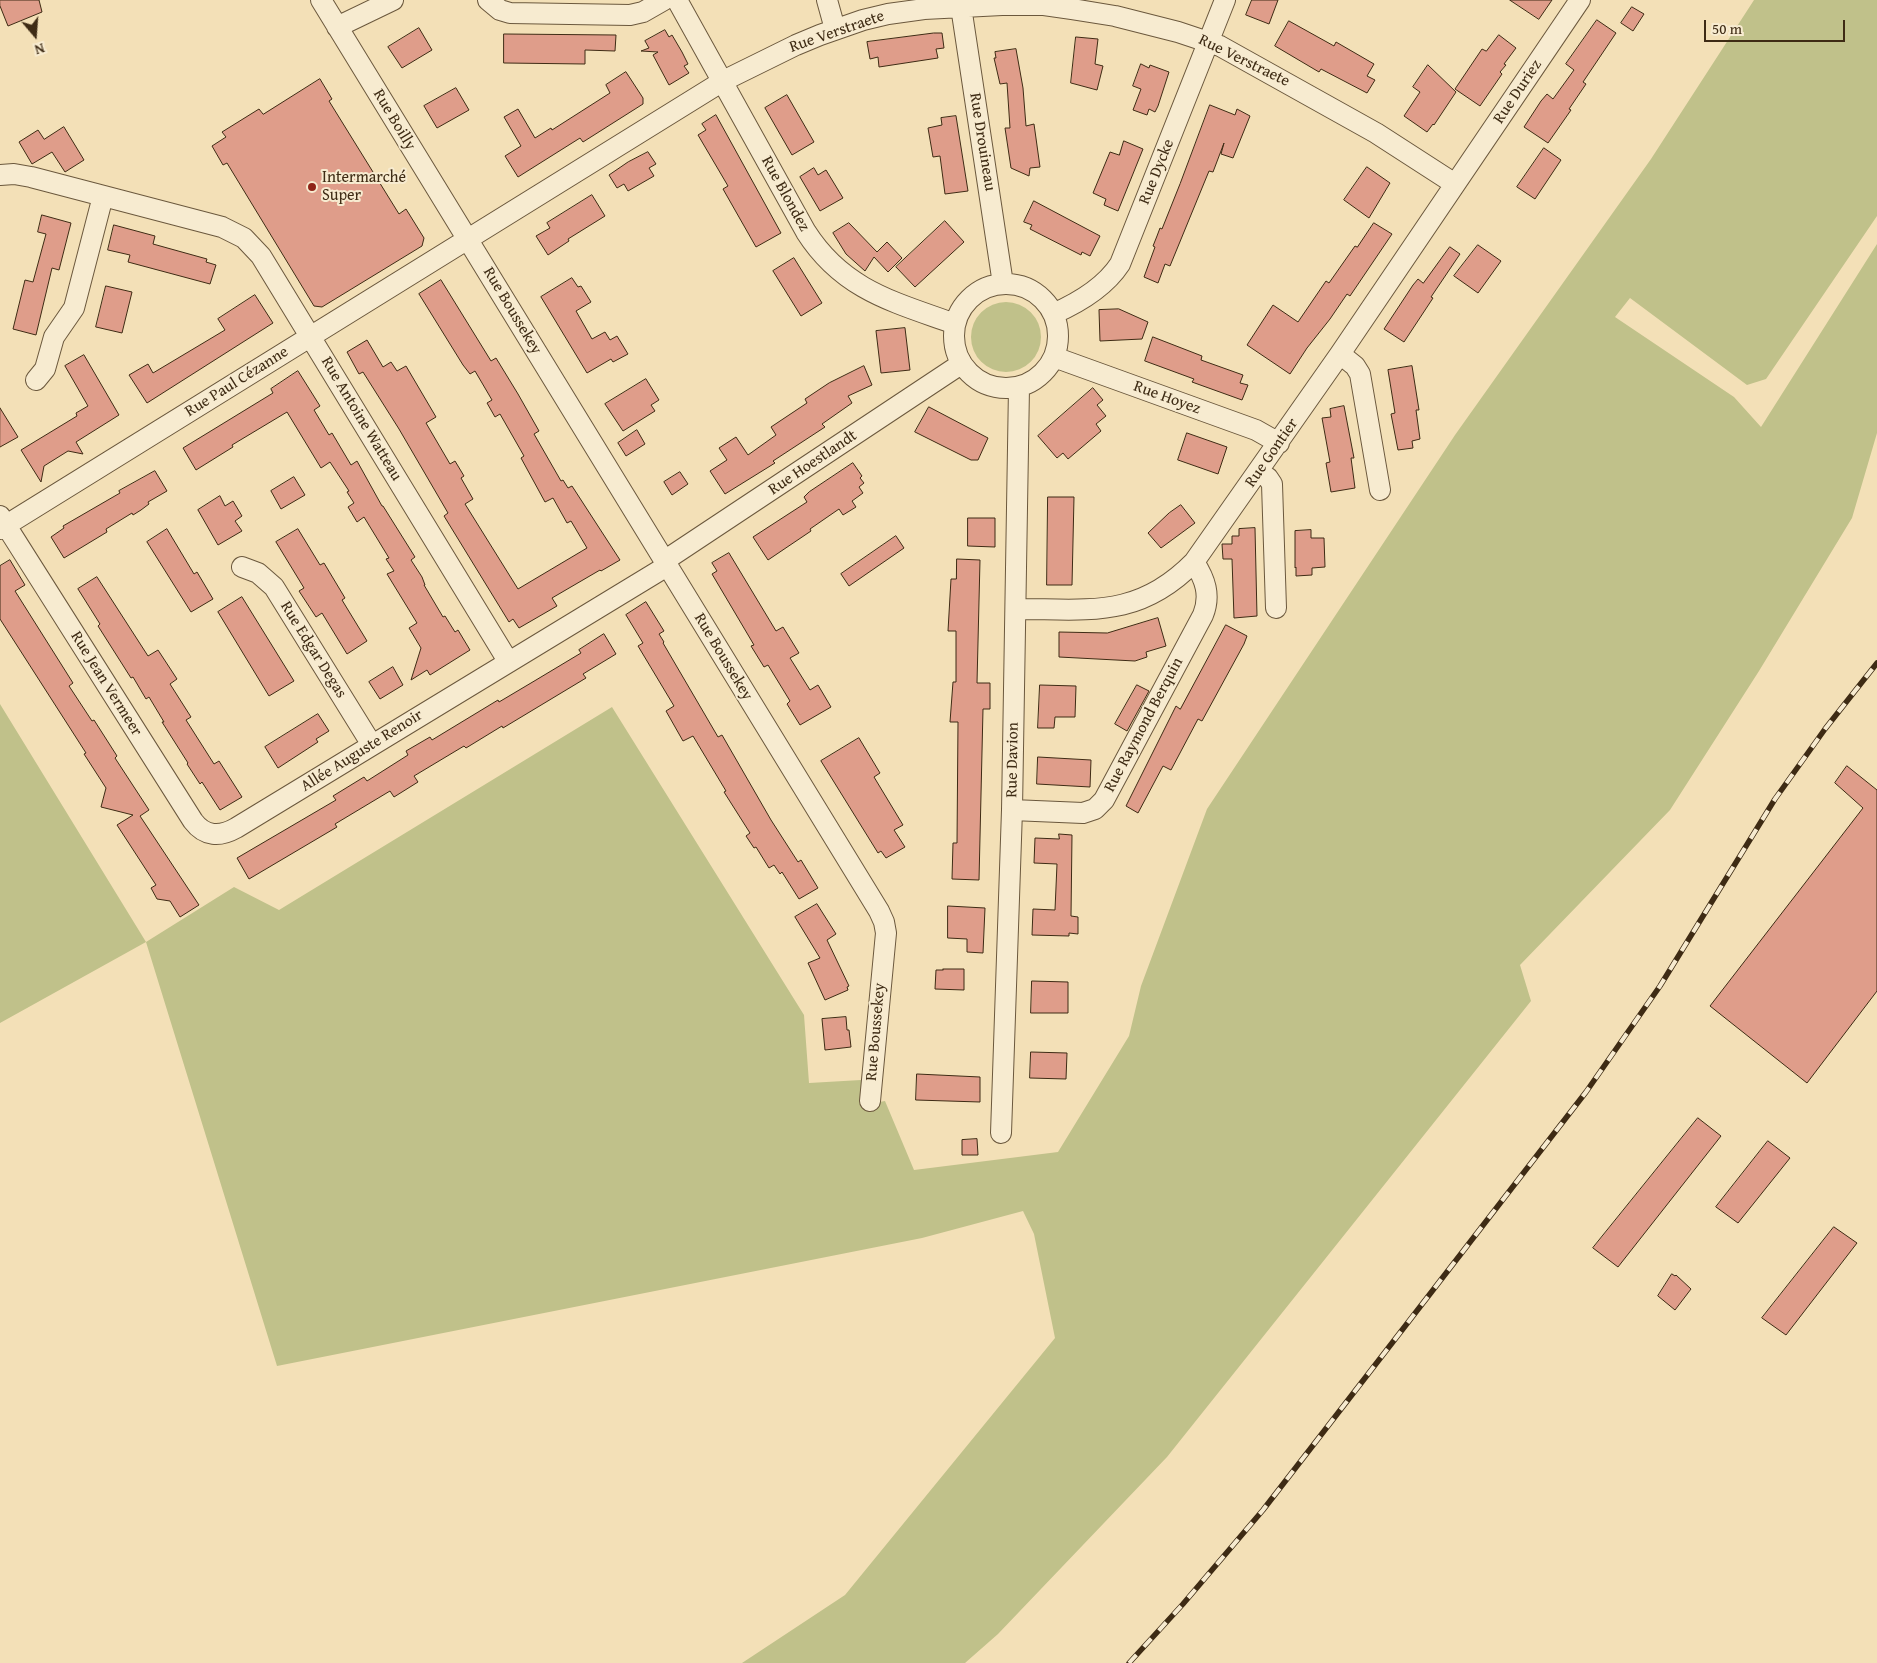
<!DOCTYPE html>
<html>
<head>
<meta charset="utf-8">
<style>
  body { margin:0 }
  #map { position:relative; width:1877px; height:1663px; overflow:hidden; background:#f3e0b7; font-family:"Gentium Book Plus",serif }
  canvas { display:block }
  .north { position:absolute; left:10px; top:10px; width:50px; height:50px; -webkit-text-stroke:4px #f7ebd0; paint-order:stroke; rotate:162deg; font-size:14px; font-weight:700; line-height:20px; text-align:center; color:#3e2b14 }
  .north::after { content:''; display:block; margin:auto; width:18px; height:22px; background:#3e2b14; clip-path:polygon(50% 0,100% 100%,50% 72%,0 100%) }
  .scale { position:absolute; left:1704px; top:20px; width:141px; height:22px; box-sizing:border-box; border:2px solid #3e2b14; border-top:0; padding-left:6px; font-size:15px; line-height:18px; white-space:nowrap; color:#3e2b14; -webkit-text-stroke:4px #f7ebd0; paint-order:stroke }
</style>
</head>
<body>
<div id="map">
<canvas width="1877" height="1663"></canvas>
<div class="north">N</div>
<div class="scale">50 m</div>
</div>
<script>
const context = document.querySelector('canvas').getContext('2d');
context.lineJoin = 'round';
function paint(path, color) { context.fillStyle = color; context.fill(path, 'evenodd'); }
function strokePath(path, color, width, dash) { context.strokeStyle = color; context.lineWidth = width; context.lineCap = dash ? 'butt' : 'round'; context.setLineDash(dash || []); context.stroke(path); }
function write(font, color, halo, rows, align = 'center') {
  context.font = font + ' "Gentium Book Plus",serif'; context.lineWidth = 4; context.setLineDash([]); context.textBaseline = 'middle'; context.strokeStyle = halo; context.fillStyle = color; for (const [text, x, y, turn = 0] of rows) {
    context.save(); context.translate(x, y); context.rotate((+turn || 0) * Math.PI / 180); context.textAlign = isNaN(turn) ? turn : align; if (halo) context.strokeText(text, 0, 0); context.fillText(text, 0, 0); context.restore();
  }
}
paint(new Path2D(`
  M 1754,0 L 1877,0 L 1877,216 L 1766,379 L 1747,385 L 1630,298 L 1615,317 L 1734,397 L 1761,427 L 1877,244 L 1877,433 L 1852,518 L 1759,671 L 1670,810 L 1520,965 L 1531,1001 L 1167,1457 L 998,1634 L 965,1663 L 742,1663 L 845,1595 L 1055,1338 L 1034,1234 L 1023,1211 L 922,1238 L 277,1366 L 146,942 L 0,1023 L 0,704 L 146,942 L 234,887 L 279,910 L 612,707 L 804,1015 L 809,1083 L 861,1080 L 868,1104 L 885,1101 L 914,1170 L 1058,1152 L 1129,1036 L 1141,986 L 1207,809 L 1455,435 L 1651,159 Z
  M971 337a35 35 0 1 1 70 0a35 35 0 1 1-70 0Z`), '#c0c18a');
const building = new Path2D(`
  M 0,0 L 39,0 L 42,12 L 8,26 L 0,6 Z
  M 1252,0 L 1278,0 L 1269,24 L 1246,15 Z
  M 1510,0 L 1552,0 L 1539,19 Z
  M 1632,7 L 1644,14 L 1633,31 L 1621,23 Z
  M 1597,20 L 1616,33 L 1583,82 L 1586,84 L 1569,109 L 1571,110 L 1548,143 L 1524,127 L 1541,101 L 1547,94 L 1553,99 L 1574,70 L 1566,64 Z
  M 1289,21 L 1334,46 L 1336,42 L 1374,64 L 1367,76 L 1375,80 L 1367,93 L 1321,69 L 1319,72 L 1275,46 Z
  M 419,28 L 432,50 L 402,68 L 388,47 Z
  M 665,30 L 669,37 L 672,35 L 682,52 L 688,64 L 684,66 L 689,73 L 669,85 L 653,55 L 658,52 L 641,51 L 649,48 L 645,41 Z
  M 934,33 L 942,33 L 944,48 L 936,49 L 938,58 L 879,67 L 878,57 L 870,59 L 867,42 Z
  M 504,34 L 616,35 L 615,51 L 585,50 L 585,64 L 504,63 Z
  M 1499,35 L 1516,48 L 1504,64 L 1506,65 L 1500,72 L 1502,74 L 1480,106 L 1455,89 L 1482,49 L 1486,51 Z
  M 1076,37 L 1098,39 L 1095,64 L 1103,66 L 1097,90 L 1071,83 Z
  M 1016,49 L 1023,88 L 1026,126 L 1034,124 L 1040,167 L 1030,168 L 1029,176 L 1011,168 L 1005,128 L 1010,128 L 1007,83 L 1000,84 L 994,58 L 996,58 L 995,52 Z
  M 1141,64 L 1149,68 L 1150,65 L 1169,72 L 1158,106 L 1155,112 L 1149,109 L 1147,115 L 1133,110 L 1141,89 L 1133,86 Z
  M 1428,65 L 1456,92 L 1434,125 L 1433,124 L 1427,132 L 1404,116 L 1420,92 L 1413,87 Z
  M 626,72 L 643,98 L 643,104 L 583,142 L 580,138 L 518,177 L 505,156 L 521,146 L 504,117 L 518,109 L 535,138 L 551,128 L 552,130 L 610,93 L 606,85 Z
  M 320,79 L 332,99 L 329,101 L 399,214 L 406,209 L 424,238 L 422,246 L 322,307 L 314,306 L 227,163 L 223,165 L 212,146 L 226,137 L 222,132 L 259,109 L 263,114 Z
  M 456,88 L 469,110 L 437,128 L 424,106 Z
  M 787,95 L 814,142 L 792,155 L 765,108 Z
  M 1210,105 L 1235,115 L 1237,109 L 1250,116 L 1233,158 L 1221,154 L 1224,143 L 1213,172 L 1209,171 L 1170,266 L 1165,264 L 1158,283 L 1144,277 L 1155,247 L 1153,246 L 1157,236 L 1160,228 L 1162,229 L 1180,184 Z
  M 716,115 L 781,233 L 756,247 L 723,189 L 728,186 L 698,135 L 706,130 L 702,124 Z
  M 956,116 L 968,191 L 945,194 L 940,156 L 933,157 L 928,128 L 942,125 L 941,118 Z
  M 64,127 L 84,160 L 65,172 L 52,152 L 32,164 L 19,142 L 38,130 L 44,139 Z
  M 1124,141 L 1143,149 L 1118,211 L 1104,205 L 1106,199 L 1093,193 L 1110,152 L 1119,155 Z
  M 1544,148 L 1561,160 L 1535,199 L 1517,187 Z
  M 648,152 L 656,164 L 649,168 L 654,176 L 628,191 L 624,184 L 617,188 L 609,175 L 628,162 Z
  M 1367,167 L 1390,183 L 1369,218 L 1344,200 Z
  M 814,168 L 818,175 L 826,170 L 843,198 L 820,211 L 800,177 Z
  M 592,195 L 605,216 L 568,239 L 569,241 L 548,255 L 536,236 L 550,228 L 547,223 Z
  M 1034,201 L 1100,236 L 1090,256 L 1082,252 L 1081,255 L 1030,229 L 1032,225 L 1024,222 Z
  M 42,215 L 71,223 L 59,270 L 52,268 L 36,335 L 13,329 L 25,280 L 33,282 L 46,234 L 38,232 Z
  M 945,221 L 964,242 L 915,287 L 896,267 Z
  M 849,223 L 877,252 L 887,242 L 902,258 L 888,272 L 874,257 L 865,271 L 846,254 L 833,233 Z
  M 1374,223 L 1392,234 L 1350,296 L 1347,294 L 1330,319 L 1307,348 L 1290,374 L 1247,345 L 1273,305 L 1298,322 L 1326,281 L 1329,283 L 1355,246 L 1357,247 Z
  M 114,225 L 155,236 L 153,244 L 207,259 L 206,262 L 216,265 L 210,284 L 128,262 L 130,255 L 108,250 Z
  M 1478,245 L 1501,261 L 1478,293 L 1454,276 Z
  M 1450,247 L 1460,254 L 1431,297 L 1433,298 L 1404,342 L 1384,329 L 1413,285 L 1418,279 L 1423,283 Z
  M 794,258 L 822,303 L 801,316 L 773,271 Z
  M 572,278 L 578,287 L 581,286 L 591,302 L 576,311 L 592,339 L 605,332 L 610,340 L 617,336 L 628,354 L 613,362 L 611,359 L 587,373 L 541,297 Z
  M 441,280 L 491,361 L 496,358 L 518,394 L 539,431 L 534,434 L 561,481 L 563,480 L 568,488 L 572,486 L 620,560 L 601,571 L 600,570 L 552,598 L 557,606 L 519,628 L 513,619 L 509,622 L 444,516 L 448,513 L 399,429 L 363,372 L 359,374 L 347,352 L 367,340 L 383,367 L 391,362 L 397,371 L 406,366 L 436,417 L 426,423 L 450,464 L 455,461 L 464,476 L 461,478 L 473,499 L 465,504 L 518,589 L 587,548 L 571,521 L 567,523 L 553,498 L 545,502 L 521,458 L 524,456 L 500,414 L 495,417 L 487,403 L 492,400 L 475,371 L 470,374 L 463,365 L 419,294 Z
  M 106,286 L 132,292 L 122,333 L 96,327 Z
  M 255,295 L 273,323 L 147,403 L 129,375 L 148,364 L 153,373 L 225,330 L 218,319 Z
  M 1119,309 L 1148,322 L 1142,339 L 1100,341 L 1099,310 Z
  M 905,328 L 910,370 L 881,373 L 876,331 Z
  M 1153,337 L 1202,356 L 1201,360 L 1243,375 L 1240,383 L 1248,385 L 1242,400 L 1192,382 L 1194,379 L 1145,361 Z
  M 84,355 L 119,415 L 76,442 L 83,454 L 68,451 L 44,466 L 41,482 L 21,450 L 77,416 L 76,413 L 88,406 L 65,366 Z
  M 864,366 L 872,385 L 848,396 L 852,403 L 822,424 L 825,427 L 773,461 L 775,463 L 725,494 L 710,471 L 727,460 L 719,448 L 736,437 L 748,455 L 776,435 L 771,427 L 807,403 L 805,399 L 829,383 Z
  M 1412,366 L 1419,410 L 1416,410 L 1420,439 L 1412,441 L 1413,448 L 1398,450 L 1391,414 L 1395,413 L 1388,370 Z
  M 298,371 L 320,406 L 314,410 L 329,435 L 332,433 L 351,465 L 357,461 L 382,506 L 383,506 L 415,557 L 411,560 L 422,577 L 425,585 L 424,585 L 443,617 L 445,616 L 455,632 L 458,630 L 470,650 L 430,675 L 427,670 L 411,680 L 421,648 L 409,628 L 417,623 L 387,574 L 394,571 L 386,559 L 389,558 L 364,517 L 357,522 L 348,507 L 354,503 L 347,492 L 349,491 L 330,462 L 321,468 L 287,412 L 232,445 L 233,447 L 196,470 L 183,448 L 273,393 L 271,389 Z
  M 646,379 L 659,400 L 651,405 L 655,411 L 623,431 L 605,404 Z
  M 1093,388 L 1103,400 L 1097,405 L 1106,416 L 1096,424 L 1101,431 L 1068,459 L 1063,453 L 1057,458 L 1038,436 Z
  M 1344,406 L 1354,458 L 1351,458 L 1355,488 L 1331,492 L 1326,463 L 1330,462 L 1322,418 L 1331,417 L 1330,409 Z
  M 929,407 L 988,438 L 978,460 L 971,460 L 915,432 Z
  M 0,408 L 18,437 L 0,447 Z
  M 637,430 L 645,444 L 626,456 L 618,443 Z
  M 1187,433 L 1227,447 L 1218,474 L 1178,460 Z
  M 853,463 L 862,476 L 860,478 L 864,483 L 859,487 L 863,493 L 852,501 L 856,507 L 843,515 L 839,509 L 810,529 L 811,531 L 768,560 L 753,537 L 807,502 L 804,497 L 809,492 Z
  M 155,471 L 167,491 L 148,502 L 149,504 L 141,510 L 133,515 L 132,513 L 106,529 L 107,532 L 64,558 L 51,537 L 64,528 L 63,526 L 120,493 L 119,491 Z
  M 680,472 L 688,484 L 672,495 L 664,482 Z
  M 294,477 L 305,495 L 281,509 L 271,491 Z
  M 220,496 L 225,506 L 233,501 L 242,516 L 235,521 L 242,531 L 218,545 L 198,510 Z
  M 1048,497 L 1074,497 L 1072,585 L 1047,585 Z
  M 1181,505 L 1195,523 L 1161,548 L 1148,533 L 1169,513 Z
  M 968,518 L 995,518 L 995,547 L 968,546 Z
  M 1255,528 L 1257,616 L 1234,618 L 1232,559 L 1223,559 L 1222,544 L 1232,544 L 1232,536 L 1239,536 L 1239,529 Z
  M 167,529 L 194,574 L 197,572 L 213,599 L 191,612 L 147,542 Z
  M 298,529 L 320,565 L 324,563 L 345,598 L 342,600 L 367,641 L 347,654 L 322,613 L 316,617 L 299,591 L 304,588 L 276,542 Z
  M 1311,530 L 1311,538 L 1324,538 L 1325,567 L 1312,568 L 1312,575 L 1296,576 L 1296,567 L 1295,568 L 1295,531 Z
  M 896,536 L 904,548 L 849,586 L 841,574 Z
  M 729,553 L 776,631 L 783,627 L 799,653 L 790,658 L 810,690 L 818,685 L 831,707 L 800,725 L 787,704 L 790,701 L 768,665 L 764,667 L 751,646 L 754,645 L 712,574 L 717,571 L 712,563 Z
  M 957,559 L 980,560 L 977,683 L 990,683 L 990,709 L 983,709 L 979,880 L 952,879 L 953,843 L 957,843 L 958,722 L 950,722 L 953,682 L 956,682 L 956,631 L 948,631 L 951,579 L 956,579 Z
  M 10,560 L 25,585 L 15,591 L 73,683 L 69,686 L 92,721 L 94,720 L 117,756 L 115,758 L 149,810 L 140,816 L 199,905 L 180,917 L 170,901 L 157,899 L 151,888 L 156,885 L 117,825 L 133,815 L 101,807 L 106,788 L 84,754 L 86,753 L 0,619 L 0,566 Z
  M 97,577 L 148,656 L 158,650 L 177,679 L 170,684 L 191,717 L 186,720 L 214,764 L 219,761 L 242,797 L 220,810 L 202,782 L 200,784 L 187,764 L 188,763 L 162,722 L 164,722 L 149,697 L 146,699 L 133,677 L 131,678 L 98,626 L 100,624 L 78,589 Z
  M 242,597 L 294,681 L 269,696 L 218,612 Z
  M 646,602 L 664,631 L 659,634 L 664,642 L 663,643 L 718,737 L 722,735 L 771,820 L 798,862 L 801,860 L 818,888 L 799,899 L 782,872 L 780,874 L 774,865 L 769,868 L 756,847 L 754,848 L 746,836 L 750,833 L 724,792 L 726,791 L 693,736 L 683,741 L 666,711 L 674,706 L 638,646 L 643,643 L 626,615 Z
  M 1158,618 L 1166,646 L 1146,652 L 1147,657 L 1135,661 L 1059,657 L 1059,632 L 1107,633 Z
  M 1226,625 L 1247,636 L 1244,644 L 1202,721 L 1198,719 L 1171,770 L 1163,766 L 1138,813 L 1126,806 L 1176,706 L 1180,709 Z
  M 604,634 L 616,654 L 583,674 L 586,678 L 503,728 L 502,726 L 466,748 L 464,746 L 414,776 L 418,782 L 394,797 L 390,791 L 335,824 L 337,827 L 249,879 L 237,858 L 336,800 L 333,796 L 364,777 L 367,781 L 408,755 L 406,751 L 430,737 L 432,740 L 498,700 L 499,702 L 536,680 L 581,653 L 579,650 Z
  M 393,667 L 403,685 L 380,699 L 369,682 Z
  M 1040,685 L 1076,686 L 1075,717 L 1055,717 L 1054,728 L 1038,728 Z
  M 1137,685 L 1149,691 L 1127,731 L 1115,724 Z
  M 318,714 L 329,731 L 316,739 L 318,742 L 278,768 L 265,747 Z
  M 859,738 L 880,773 L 874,777 L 903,825 L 894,830 L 905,847 L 886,858 L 881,851 L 878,853 L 821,761 Z
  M 1038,757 L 1091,760 L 1090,787 L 1037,784 Z
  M 1847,766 L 1877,790 L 1877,991 L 1807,1083 L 1710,1006 L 1863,808 L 1835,783 Z
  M 1059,834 L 1072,835 L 1071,916 L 1078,917 L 1078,934 L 1069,933 L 1069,936 L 1032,935 L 1033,909 L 1055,910 L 1057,864 L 1034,863 L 1035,838 L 1059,839 Z
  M 817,904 L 836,934 L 827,940 L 849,986 L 847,987 L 848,990 L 825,1000 L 808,963 L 820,958 L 795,917 Z
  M 948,906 L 985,908 L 983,953 L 967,952 L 967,939 L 948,938 Z
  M 943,969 L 964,969 L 964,990 L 935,989 L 936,970 L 943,970 Z
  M 1032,981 L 1068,982 L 1068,1013 L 1031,1013 Z
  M 846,1017 L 847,1030 L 849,1030 L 851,1047 L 825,1050 L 822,1019 Z
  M 1031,1052 L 1067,1053 L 1066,1079 L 1030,1078 Z
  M 917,1074 L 980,1077 L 980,1102 L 916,1100 Z
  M 1698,1118 L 1721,1136 L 1618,1267 L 1593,1248 Z
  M 977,1139 L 978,1155 L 962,1155 L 962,1140 Z
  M 1768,1141 L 1790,1158 L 1738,1223 L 1716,1207 Z
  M 1834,1227 L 1857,1243 L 1786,1335 L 1762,1318 Z
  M 1672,1274 L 1675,1276 L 1676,1275 L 1691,1289 L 1675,1310 L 1658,1296 Z`);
paint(building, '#df9d8a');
strokePath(building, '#3e2b14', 1);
const minor = new Path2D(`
  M 321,0 L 879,911 L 884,922 L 886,933 L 870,1101
  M 488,0 L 500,10 L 510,13 L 630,15 L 643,12 L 664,0
  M 677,0 L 806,232 C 843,290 894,302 955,324
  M 827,0 L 835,29
  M 960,0 L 1003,284
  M 337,27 L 393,0
  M 0,175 L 14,174 L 31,177 L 222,227 L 244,238 L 261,256 L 508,661
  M954 336a52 52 0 1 1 104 0a52 52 0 1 1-104 0Z
  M 1053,314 C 1078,303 1105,287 1120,264 L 1225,0
  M 1340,354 L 1355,366 L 1360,374 L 1380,490
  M 1054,357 L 1256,430 L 1279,443
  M 36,380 L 45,369 L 54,337 L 74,308 L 103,196
  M 1259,472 L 1268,478 L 1272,484 L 1276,608
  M 0,516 L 193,821 C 205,837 220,837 236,828 L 667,566
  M 0,529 L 723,81 L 796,45 L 820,35 L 863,20 L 888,14 L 924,9 L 1002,5 L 1044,5 L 1072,9 L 1115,16 L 1178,32 L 1220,46 L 1376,133 L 1455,184
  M 664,561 L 961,364
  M 242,567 L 258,573 L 274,587 L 372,745
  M 1016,609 C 1089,609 1138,619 1194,562 L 1340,354 L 1580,0
  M 1012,810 L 1083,813 L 1095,809 L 1104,800 L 1203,615 C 1211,595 1205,579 1194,562
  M 1001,1133 L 1012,810 L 1019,387`);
strokePath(minor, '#6b583d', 22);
strokePath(minor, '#f7ebd0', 20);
const rail = new Path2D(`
  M 1129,1663 L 1183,1604 L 1263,1510 L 1586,1092 L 1660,986 L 1775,799 L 1825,729 L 1877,663`);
strokePath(rail, '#3e2b14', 5.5);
strokePath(rail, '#f7ebd0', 4, [11]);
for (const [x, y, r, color] of [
  [312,187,5,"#8f2418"]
]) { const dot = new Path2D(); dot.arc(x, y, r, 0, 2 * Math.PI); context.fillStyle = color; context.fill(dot); strokePath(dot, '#f7ebd0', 2); }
write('16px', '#3e2b14', '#f7ebd0', [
  ["Rue Verstraete",837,32,-19],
  ["Rue Verstraete",1244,61,26],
  ["Rue Duriez",1518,92,-56],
  ["Rue Boilly",394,120,59],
  ["Rue Drouineau",982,142,81],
  ["Rue Dycke",1157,172,-68],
  ["Rue Blondez",785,194,61],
  ["Rue Boussekey",512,311,59],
  ["Rue Paul Cézanne",237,382,-32],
  ["Rue Hoyez",1167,398,20],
  ["Rue Antoine Watteau",361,419,59],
  ["Rue Gontier",1272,453,-55],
  ["Rue Hoestlandt",813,463,-34],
  ["Rue Edgar Degas",313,650,58],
  ["Rue Boussekey",723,657,59],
  ["Rue Jean Vermeer",106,684,58],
  ["Rue Raymond Berquin",1144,725,-62],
  ["Allée Auguste Renoir",362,751,-32],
  ["Rue Davion",1013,760,-89],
  ["Rue Boussekey",876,1032,-85]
]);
write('16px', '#3e2b14', '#f7ebd0', [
  ["Intermarché",322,178],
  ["Super",322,196]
], 'left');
</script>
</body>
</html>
